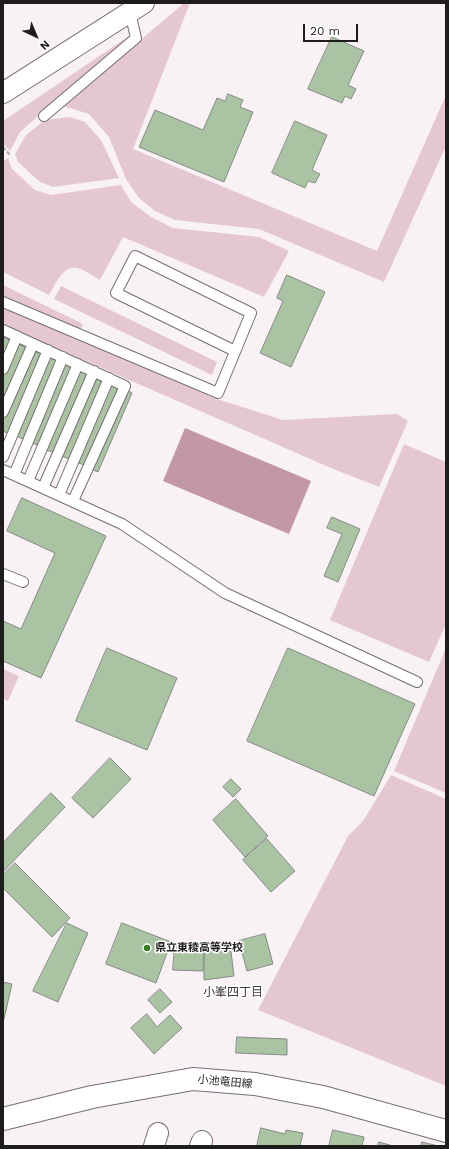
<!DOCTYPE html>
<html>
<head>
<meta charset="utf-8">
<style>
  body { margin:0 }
  #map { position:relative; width:449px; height:1149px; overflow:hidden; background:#f9f2f5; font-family:"Work Sans",sans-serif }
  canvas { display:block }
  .frame { position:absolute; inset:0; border:4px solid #1e1c1d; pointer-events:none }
  .north { position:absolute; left:16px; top:16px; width:40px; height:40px; -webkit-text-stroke:3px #fff; paint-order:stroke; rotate:136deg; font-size:11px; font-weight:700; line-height:16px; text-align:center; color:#1e1c1d }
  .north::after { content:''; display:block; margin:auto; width:14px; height:18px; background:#1e1c1d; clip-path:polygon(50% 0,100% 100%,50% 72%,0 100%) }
  .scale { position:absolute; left:303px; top:24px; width:55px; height:18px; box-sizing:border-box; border:2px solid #1e1c1d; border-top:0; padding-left:5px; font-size:12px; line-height:14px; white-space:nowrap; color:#1e1c1d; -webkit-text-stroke:3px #fff; paint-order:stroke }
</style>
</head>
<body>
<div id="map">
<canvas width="449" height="1149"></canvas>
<div class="frame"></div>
<div class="north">N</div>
<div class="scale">20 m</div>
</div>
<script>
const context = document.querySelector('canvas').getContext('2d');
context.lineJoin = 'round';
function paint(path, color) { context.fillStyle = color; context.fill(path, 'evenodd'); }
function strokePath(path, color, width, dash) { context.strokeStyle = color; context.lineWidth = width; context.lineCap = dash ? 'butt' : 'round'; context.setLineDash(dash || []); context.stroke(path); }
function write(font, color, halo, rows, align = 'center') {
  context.font = font + ' "Work Sans","Noto Sans JP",sans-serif'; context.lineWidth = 3; context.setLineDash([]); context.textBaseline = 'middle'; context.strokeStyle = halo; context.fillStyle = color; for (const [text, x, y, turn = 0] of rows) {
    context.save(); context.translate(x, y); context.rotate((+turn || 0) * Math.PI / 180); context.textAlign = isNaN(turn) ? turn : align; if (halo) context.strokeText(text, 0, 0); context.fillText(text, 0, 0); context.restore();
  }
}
paint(new Path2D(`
  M 184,3 L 190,3 L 133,149 L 377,251 L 446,95 L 446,146 L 384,282 L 259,229 L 175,220 L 155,211 L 139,198 L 126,179 L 109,137 L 89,114 L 63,106 Z
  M 132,34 L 20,132 L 10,151 L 3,143 L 3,121 Z
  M 70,117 L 85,122 L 101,140 L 119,178 L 53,187 L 40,182 L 18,162 L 15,154 L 26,135 L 45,120 Z
  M 8,158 L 12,169 L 35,190 L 51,195 L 121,185 L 131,202 L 151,217 L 173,228 L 259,237 L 289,251 L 264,297 L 123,237 L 100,280 C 94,277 82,268 77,268 C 63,265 55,285 49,295 L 3,272 L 3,162 Z
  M 3,285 L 83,324 L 80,331 L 3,298 Z
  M 61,286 L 217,362 L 212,375 L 54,299 Z
  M 3,306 L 214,398 L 283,420 L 397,414 L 408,421 L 379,487 L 331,468 L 3,325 Z
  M 404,444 L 446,462 L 446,624 L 429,662 L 330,620 Z
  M 446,648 L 446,793 L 394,771 Z
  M 3,669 L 19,676 L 8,701 L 3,699 Z
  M 391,775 L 446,799 L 446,1086 L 258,1010 L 348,836 L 363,821 Z`), '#e5c6d3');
paint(new Path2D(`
  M 185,428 L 311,481 L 289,534 L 163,481 Z`), '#c298a9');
const building = new Path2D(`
  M 332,37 L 364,51 L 348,85 L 356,89 L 351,99 L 345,96 L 342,103 L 308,89 Z
  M 228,94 L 243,100 L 240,107 L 253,112 L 224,182 L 139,147 L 155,110 L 203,130 L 217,98 L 225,101 Z
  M 295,121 L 327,135 L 312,170 L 320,174 L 315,183 L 308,181 L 305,188 L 272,173 Z
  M 287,275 L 325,292 L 291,367 L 260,353 L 283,301 L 277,298 Z
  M 3,337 L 12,341 L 3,361 Z
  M 17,344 L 28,348 L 3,406 L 3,375 Z
  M 32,350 L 43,355 L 9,434 L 3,431 L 3,417 Z
  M 48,357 L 59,361 L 25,440 L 14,435 Z
  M 63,363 L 74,368 L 40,446 L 29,442 Z
  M 78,370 L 89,375 L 55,453 L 44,449 Z
  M 93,377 L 104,381 L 71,460 L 60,455 Z
  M 110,383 L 121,388 L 87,466 L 76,462 Z
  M 126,390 L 132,393 L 98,472 L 91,469 Z
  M 22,498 L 106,536 L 41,678 L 3,661 L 3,621 L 21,629 L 55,553 L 7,531 Z
  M 332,517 L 360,529 L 338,582 L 324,576 L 342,534 L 327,528 Z
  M 107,648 L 177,678 L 147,750 L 76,721 Z
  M 288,648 L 415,704 L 374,796 L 247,741 Z
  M 110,758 L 131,779 L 93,818 L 72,798 Z
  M 231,779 L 241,789 L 233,797 L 223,787 Z
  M 51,793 L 65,807 L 3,872 L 3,843 Z
  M 236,799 L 268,836 L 245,857 L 213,820 Z
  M 267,839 L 295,871 L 271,892 L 243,860 Z
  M 15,863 L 70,918 L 52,937 L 3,888 L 3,875 Z
  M 67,923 L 88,933 L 58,1002 L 33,991 Z
  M 122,923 L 171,942 L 156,983 L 106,964 Z
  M 265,934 L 273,964 L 247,971 L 239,941 Z
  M 230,943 L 234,976 L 204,980 L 204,946 Z
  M 175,944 L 204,946 L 203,971 L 173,970 Z
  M 3,982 L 12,984 L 4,1019 L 3,1019 Z
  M 160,989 L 172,1002 L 160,1013 L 148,1000 Z
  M 147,1014 L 157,1027 L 170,1015 L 182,1028 L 154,1054 L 131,1028 Z
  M 237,1037 L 287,1039 L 287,1055 L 236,1053 Z
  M 261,1128 L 285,1134 L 286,1130 L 303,1133 L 300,1146 L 257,1146 Z
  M 333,1130 L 364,1137 L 362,1146 L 329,1146 Z
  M 379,1142 L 393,1146 L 378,1146 Z
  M 422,1142 L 438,1146 L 421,1146 Z`);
paint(building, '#aac3a2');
strokePath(building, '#868a85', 1);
const service = new Path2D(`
  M 44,116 L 136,38 L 130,12
  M 3,302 L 218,393 L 251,313 L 135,256 L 116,293 L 235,351
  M 3,330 L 125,386 L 73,501
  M 3,369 L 17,336
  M 3,412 L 33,344
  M 3,457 L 48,350
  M 3,470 L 122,524 L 225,593 L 417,682
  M 14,475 L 63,357
  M 28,481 L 78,364
  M 43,488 L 94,371
  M 59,495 L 109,378
  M 3,574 L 23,582`);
const minor = new Path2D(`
  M 3,93 L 144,3
  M 154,1146 L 158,1133
  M 200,1146 L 202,1141`);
const secondary = new Path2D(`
  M 3,1119 L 92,1097 L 193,1079 L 255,1084 L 323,1097 L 446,1131`);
strokePath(service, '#756f71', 12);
strokePath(minor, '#756f71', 22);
strokePath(secondary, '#756f71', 24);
strokePath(new Path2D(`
  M 3,147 L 10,155`), '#b5b0b2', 2.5, [4, 2]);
strokePath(service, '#fff', 10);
strokePath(minor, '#fff', 20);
strokePath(secondary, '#fff', 22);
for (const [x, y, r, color] of [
  [147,948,4,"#3c7f22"]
]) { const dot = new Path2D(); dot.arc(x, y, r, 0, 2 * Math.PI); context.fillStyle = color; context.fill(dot); strokePath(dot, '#fff', 1.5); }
write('bold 11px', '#1e1c1d', '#fff', [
  ["県立東稜高等学校",155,948]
], 'left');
write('11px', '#1e1c1d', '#fff', [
  ["小池竜田線",225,1082,5]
]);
write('12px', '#403b3d', '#fff', [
  ["小峯四丁目",233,992]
]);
</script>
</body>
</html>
